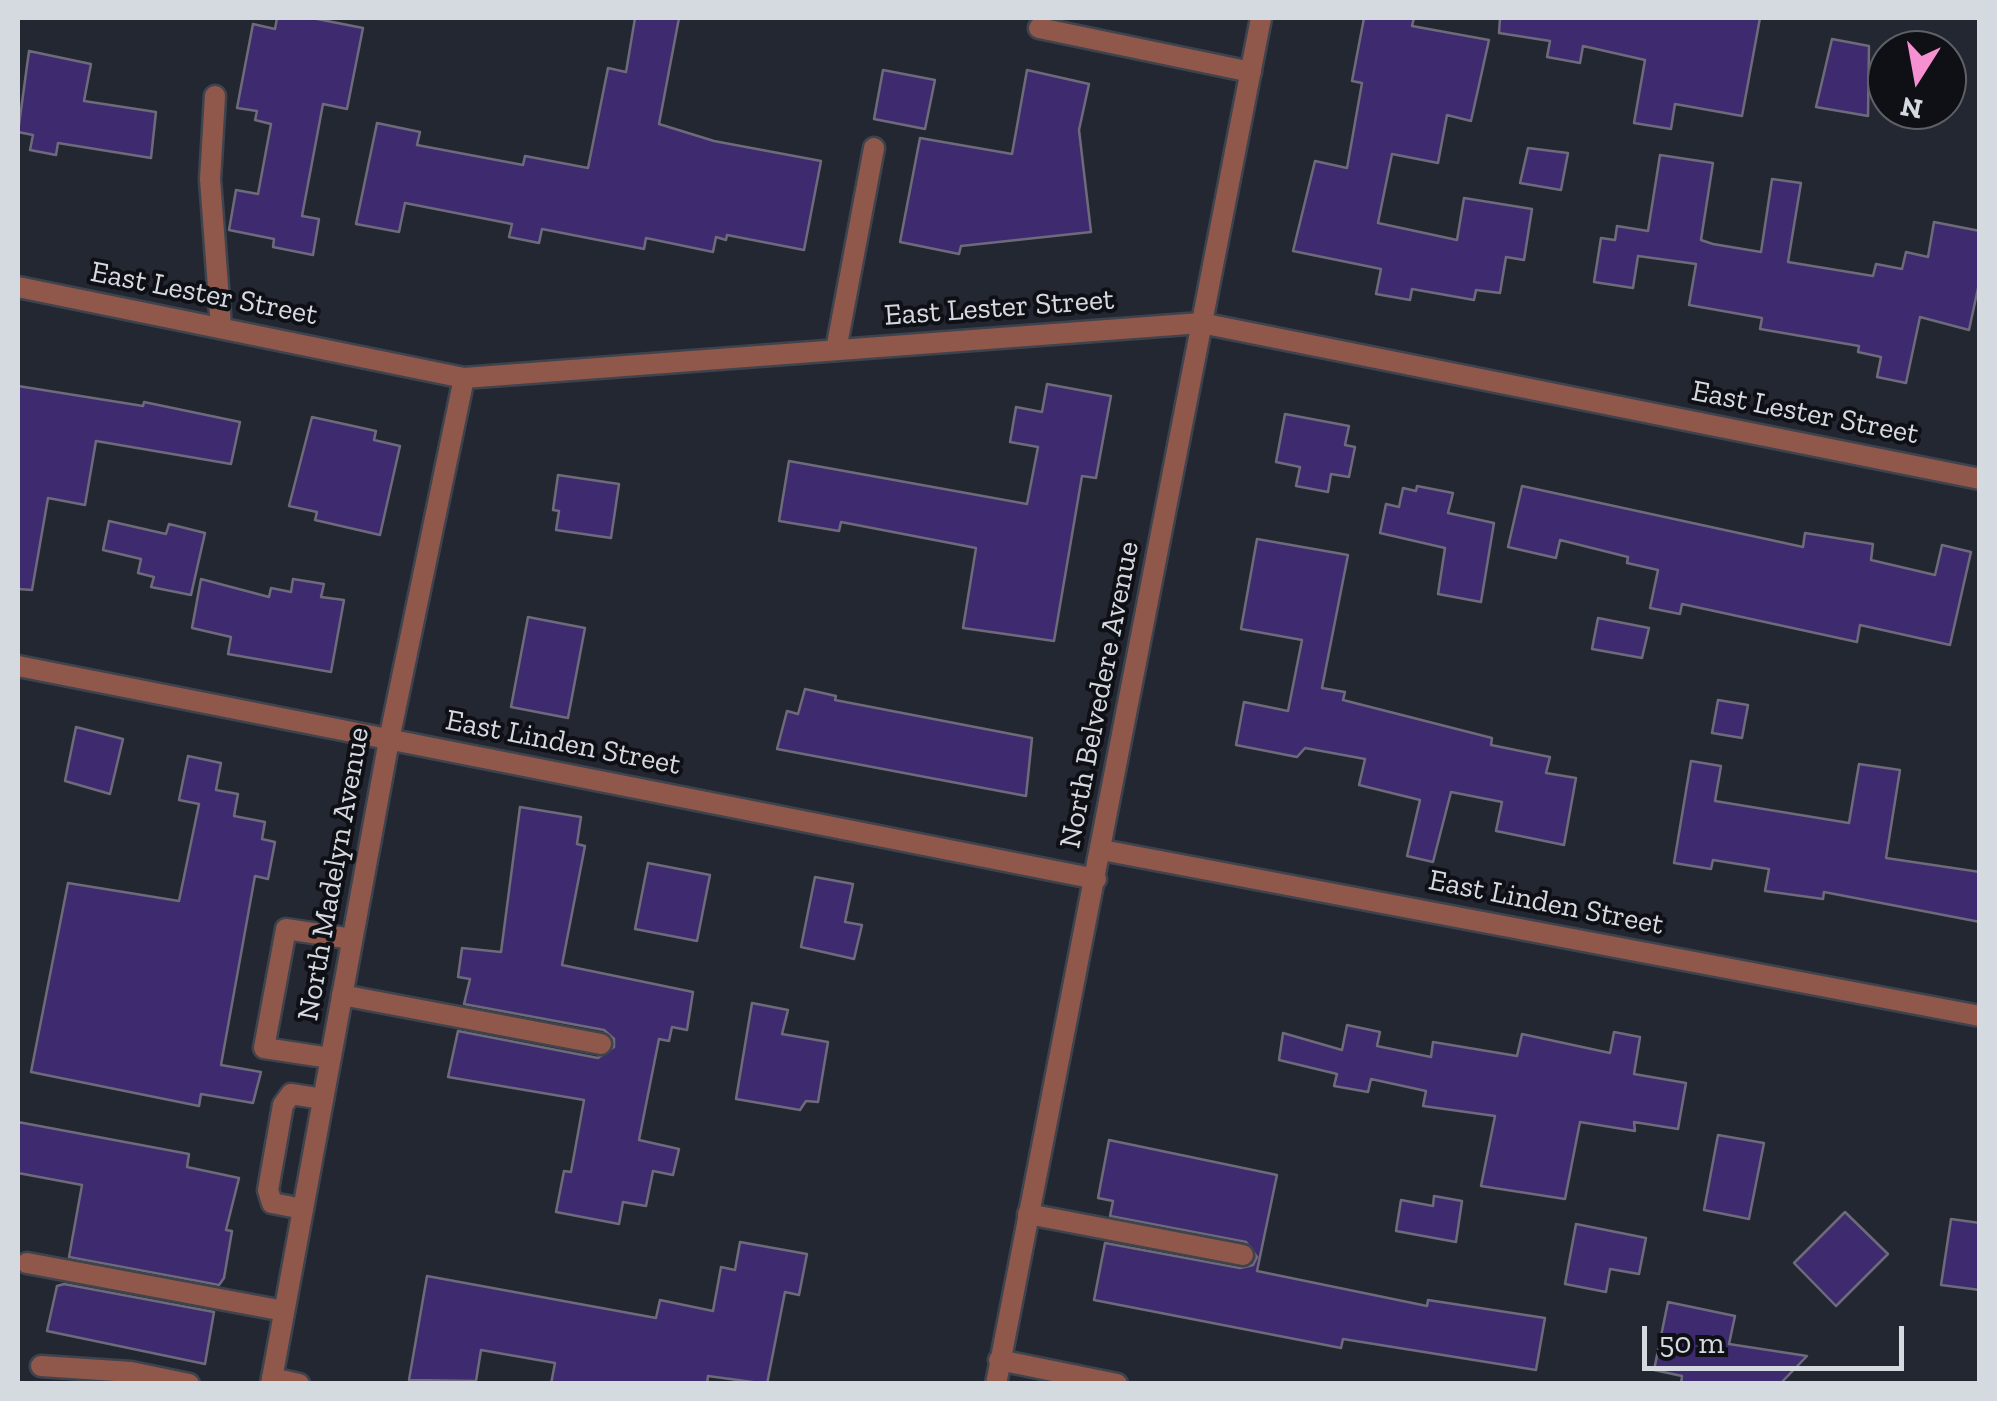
<!DOCTYPE html>
<html>
<head>
<meta charset="utf-8">
<style>
  body { margin:0 }
  #map { position:relative; width:1997px; height:1401px; overflow:hidden; background:#222732; font-family:"Zilla Slab",serif }
  canvas { display:block }
  .frame { position:absolute; inset:0; border:20px solid #d5d9e0; pointer-events:none }
  .north { position:absolute; left:1867px; top:30px; width:100px; height:100px; box-sizing:border-box; background:#0e1015; border:2px solid #5e6066; border-radius:50%; rotate:191deg; font-size:28px; font-weight:700; line-height:40px; text-align:center; color:#d5d9e0 }
  .north::after { content:''; display:block; margin:auto; width:35px; height:45px; background:#f690d0; clip-path:polygon(50% 0,100% 100%,50% 72%,0 100%) }
  .scale { position:absolute; left:1642px; top:1326px; width:262px; height:45px; box-sizing:border-box; border:5px solid #d5d9e0; border-top:0; padding-left:12px; font-size:30px; line-height:35px; white-space:nowrap; color:#d5d9e0; -webkit-text-stroke:8px #0e1015; paint-order:stroke }
</style>
</head>
<body>
<div id="map">
<canvas width="1997" height="1401"></canvas>
<div class="frame"></div>
<div class="north">N</div>
<div class="scale">50 m</div>
</div>
<script>
const context = document.querySelector('canvas').getContext('2d');
context.lineJoin = 'round';
function paint(path, color) { context.fillStyle = color; context.fill(path, 'evenodd'); }
function strokePath(path, color, width, dash) { context.strokeStyle = color; context.lineWidth = width; context.lineCap = dash ? 'butt' : 'round'; context.setLineDash(dash || []); context.stroke(path); }
function write(font, color, halo, rows, align = 'center') {
  context.font = font + ' "Zilla Slab",serif'; context.lineWidth = 8; context.setLineDash([]); context.textBaseline = 'middle'; context.strokeStyle = halo; context.fillStyle = color; for (const [text, x, y, turn = 0] of rows) {
    context.save(); context.translate(x, y); context.rotate((+turn || 0) * Math.PI / 180); context.textAlign = isNaN(turn) ? turn : align; if (halo) context.strokeText(text, 0, 0); context.fillText(text, 0, 0); context.restore();
  }
}
const building = new Path2D(`
  M 277,18 L 312,18 L 363,28 L 347,109 L 323,104 L 302,216 L 319,219 L 313,255 L 273,247 L 274,239 L 229,230 L 236,190 L 258,194 L 271,124 L 255,120 L 257,111 L 237,108 L 253,24 L 275,29 Z
  M 635,18 L 679,18 L 659,124 L 714,141 L 821,161 L 804,250 L 727,235 L 726,240 L 716,237 L 713,252 L 646,238 L 644,249 L 542,229 L 539,243 L 509,237 L 512,224 L 405,203 L 399,232 L 356,224 L 377,123 L 420,132 L 417,145 L 523,165 L 525,156 L 588,168 L 608,68 L 626,72 Z
  M 1364,18 L 1414,18 L 1412,26 L 1489,40 L 1471,121 L 1447,115 L 1438,163 L 1392,154 L 1378,223 L 1457,240 L 1464,198 L 1532,209 L 1524,260 L 1506,257 L 1500,293 L 1476,290 L 1474,300 L 1412,289 L 1410,300 L 1376,294 L 1381,269 L 1293,251 L 1315,161 L 1347,168 L 1362,83 L 1352,81 Z
  M 1500,18 L 1760,18 L 1742,116 L 1675,104 L 1671,129 L 1634,123 L 1645,60 L 1583,46 L 1580,63 L 1547,57 L 1550,41 L 1499,33 Z
  M 1832,39 L 1869,46 L 1868,116 L 1816,107 Z
  M 29,51 L 91,64 L 84,101 L 156,112 L 151,158 L 58,143 L 56,155 L 30,150 L 33,135 L 18,132 Z
  M 883,70 L 935,80 L 925,129 L 874,119 Z
  M 1027,70 L 1089,84 L 1079,130 L 1091,232 L 961,246 L 959,254 L 900,242 L 920,138 L 1012,154 Z
  M 1528,148 L 1568,153 L 1561,190 L 1520,183 Z
  M 1660,155 L 1713,163 L 1701,240 L 1713,244 L 1761,252 L 1772,179 L 1801,183 L 1788,262 L 1873,276 L 1876,264 L 1902,269 L 1906,252 L 1928,257 L 1934,222 L 1980,231 L 1980,279 L 1969,330 L 1920,317 L 1906,383 L 1877,377 L 1881,357 L 1858,352 L 1859,346 L 1760,329 L 1762,318 L 1689,305 L 1696,264 L 1638,256 L 1633,288 L 1594,282 L 1601,238 L 1615,240 L 1617,226 L 1648,231 Z
  M 1047,384 L 1111,396 L 1096,478 L 1082,476 L 1054,641 L 963,628 L 976,548 L 841,522 L 839,531 L 779,521 L 789,461 L 1027,504 L 1038,447 L 1010,442 L 1016,407 L 1042,412 Z
  M 18,386 L 143,406 L 144,402 L 240,422 L 231,464 L 96,441 L 85,505 L 48,498 L 32,590 L 18,589 Z
  M 1285,414 L 1349,426 L 1345,445 L 1355,447 L 1349,477 L 1331,474 L 1328,492 L 1296,486 L 1300,467 L 1276,462 Z
  M 312,417 L 376,431 L 374,440 L 400,446 L 380,535 L 315,520 L 317,512 L 289,506 Z
  M 558,475 L 619,484 L 611,538 L 556,530 L 559,511 L 553,510 Z
  M 1417,486 L 1453,493 L 1448,513 L 1494,523 L 1481,602 L 1438,594 L 1445,548 L 1380,533 L 1386,504 L 1399,507 L 1403,488 L 1416,491 Z
  M 1522,486 L 1803,547 L 1805,533 L 1873,544 L 1871,560 L 1935,575 L 1942,545 L 1971,552 L 1950,645 L 1860,625 L 1857,642 L 1682,604 L 1680,614 L 1650,608 L 1658,570 L 1627,563 L 1628,557 L 1560,540 L 1556,558 L 1508,547 Z
  M 109,521 L 166,534 L 169,524 L 205,533 L 191,595 L 151,587 L 154,577 L 138,573 L 141,559 L 103,550 Z
  M 1257,539 L 1348,555 L 1322,688 L 1345,692 L 1343,700 L 1492,738 L 1491,745 L 1550,757 L 1546,773 L 1576,778 L 1564,845 L 1496,831 L 1502,802 L 1451,792 L 1433,862 L 1407,856 L 1420,800 L 1359,785 L 1365,759 L 1305,748 L 1297,757 L 1236,745 L 1244,702 L 1288,711 L 1302,640 L 1241,629 Z
  M 201,579 L 269,597 L 271,588 L 291,592 L 293,579 L 324,584 L 321,597 L 344,600 L 331,672 L 228,654 L 231,637 L 192,628 Z
  M 528,617 L 585,628 L 568,718 L 511,707 Z
  M 1598,618 L 1649,628 L 1642,658 L 1592,649 Z
  M 805,689 L 836,696 L 835,700 L 1032,738 L 1026,796 L 777,749 L 787,711 L 798,714 Z
  M 1718,700 L 1748,705 L 1742,738 L 1712,733 Z
  M 76,727 L 123,739 L 110,794 L 65,781 Z
  M 188,756 L 221,763 L 216,790 L 238,794 L 234,816 L 265,822 L 262,839 L 275,842 L 268,879 L 255,876 L 221,1065 L 261,1072 L 253,1103 L 201,1094 L 199,1106 L 31,1072 L 68,883 L 179,901 L 199,804 L 179,800 Z
  M 1691,761 L 1721,766 L 1715,801 L 1849,823 L 1859,764 L 1900,770 L 1886,858 L 1980,872 L 1980,922 L 1824,892 L 1823,899 L 1765,891 L 1769,869 L 1713,860 L 1711,869 L 1674,863 Z
  M 520,807 L 581,817 L 577,844 L 585,846 L 562,965 L 693,992 L 687,1030 L 672,1027 L 669,1041 L 659,1039 L 639,1140 L 679,1149 L 673,1175 L 653,1171 L 646,1206 L 623,1202 L 619,1224 L 556,1212 L 564,1171 L 571,1172 L 584,1100 L 448,1077 L 458,1031 L 598,1058 L 614,1047 L 614,1039 L 604,1030 L 464,1004 L 470,979 L 458,977 L 462,948 L 501,952 Z
  M 648,863 L 710,875 L 697,941 L 635,929 Z
  M 815,877 L 853,884 L 845,922 L 862,925 L 854,959 L 801,947 Z
  M 752,1003 L 788,1010 L 782,1034 L 828,1042 L 818,1102 L 806,1101 L 800,1110 L 736,1099 Z
  M 1347,1025 L 1380,1032 L 1377,1046 L 1431,1057 L 1433,1042 L 1517,1056 L 1522,1034 L 1610,1053 L 1614,1032 L 1640,1037 L 1634,1074 L 1686,1083 L 1678,1129 L 1634,1122 L 1635,1131 L 1580,1122 L 1565,1199 L 1481,1186 L 1495,1116 L 1423,1106 L 1426,1091 L 1371,1079 L 1368,1092 L 1334,1086 L 1337,1074 L 1279,1060 L 1283,1033 L 1342,1050 Z
  M 18,1122 L 189,1154 L 187,1167 L 239,1178 L 226,1230 L 232,1231 L 224,1278 L 219,1285 L 69,1257 L 82,1185 L 18,1173 Z
  M 1718,1135 L 1764,1143 L 1749,1219 L 1704,1210 Z
  M 1109,1140 L 1277,1175 L 1257,1271 L 1427,1306 L 1428,1300 L 1545,1318 L 1536,1370 L 1343,1339 L 1341,1348 L 1094,1300 L 1105,1243 L 1240,1268 L 1253,1265 L 1257,1257 L 1246,1242 L 1110,1216 L 1113,1201 L 1098,1198 Z
  M 1434,1196 L 1462,1201 L 1456,1242 L 1396,1231 L 1401,1200 L 1433,1206 Z
  M 1845,1212 L 1888,1254 L 1836,1306 L 1794,1263 Z
  M 1951,1219 L 1980,1223 L 1980,1290 L 1941,1285 Z
  M 1576,1224 L 1646,1238 L 1639,1274 L 1610,1269 L 1606,1292 L 1565,1284 Z
  M 740,1242 L 807,1254 L 799,1295 L 785,1292 L 767,1384 L 708,1376 L 707,1384 L 551,1384 L 555,1363 L 481,1350 L 476,1381 L 409,1380 L 427,1276 L 656,1318 L 660,1300 L 713,1311 L 721,1267 L 735,1270 Z
  M 64,1284 L 214,1312 L 205,1364 L 47,1331 L 57,1286 Z
  M 1668,1302 L 1735,1316 L 1729,1344 L 1807,1356 L 1780,1384 L 1681,1384 L 1682,1376 L 1654,1370 Z`);
paint(building, '#3e2b6f');
strokePath(building, '#6d6b7a', 2.5);
const lane = new Path2D(`
  M 1039,28 L 1251,72
  M 215,96 L 210,179 L 221,327
  M 836,350 L 874,148
  M 342,995 L 601,1044
  M 330,1058 L 264,1048 L 286,929 L 352,939
  M 303,1209 L 272,1203 L 268,1190 L 283,1105 L 291,1094 L 323,1099
  M 1028,1214 L 1243,1255
  M 27,1263 L 284,1311
  M 41,1366 L 131,1372 L 189,1384
  M 272,1378 L 299,1384`);
const street = new Path2D(`
  M 18,287 L 464,378 L 1201,323 L 1980,479
  M 18,666 L 1096,879
  M 1102,850 L 1980,1016
  M 999,1360 L 1117,1384
  M 271,1384 L 389,740 L 464,378
  M 996,1384 L 1261,18`);
strokePath(lane, '#3f434e', 25);
strokePath(street, '#3f434e', 25);
strokePath(lane, '#90584a', 20);
strokePath(street, '#90584a', 20);
write('30px', '#d5d9e0', '#0e1015', [
  ["East Lester Street",204,294,11],
  ["East Lester Street",999,308,-4],
  ["East Lester Street",1805,413,11],
  ["North Belvedere Avenue",1100,695,-79],
  ["East Linden Street",563,743,11],
  ["North Madelyn Avenue",334,874,-80],
  ["East Linden Street",1546,903,11]
]);
</script>
</body>
</html>
